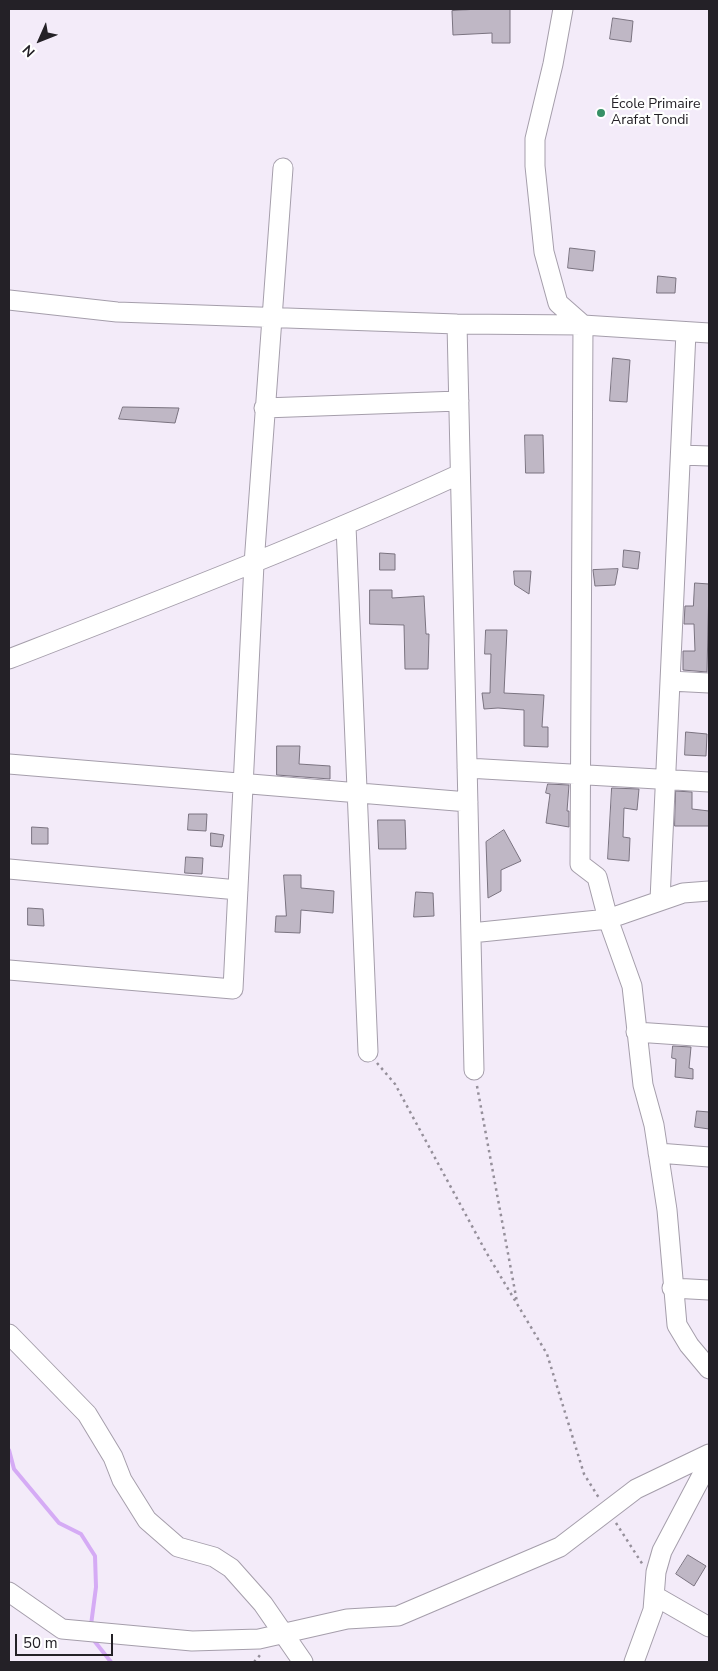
<!DOCTYPE html>
<html>
<head>
<meta charset="utf-8">
<style>
  body { margin:0 }
  #map { position:relative; width:718px; height:1671px; overflow:hidden; background:#f3ebf9; font-family:"Nunito Sans",sans-serif }
  canvas { display:block }
  .frame { position:absolute; inset:0; border:10px solid #242127; pointer-events:none }
  .north { position:absolute; left:15px; top:15px; width:50px; height:50px; -webkit-text-stroke:4px #fff; paint-order:stroke; rotate:226deg; font-size:14px; font-weight:700; line-height:20px; text-align:center; color:#242127 }
  .north::after { content:''; display:block; margin:auto; width:18px; height:22px; background:#242127; clip-path:polygon(50% 0,100% 100%,50% 72%,0 100%) }
  .scale { position:absolute; left:15px; top:1634px; width:98px; height:22px; box-sizing:border-box; border:2px solid #242127; border-top:0; padding-left:6px; font-size:15px; line-height:18px; white-space:nowrap; color:#242127; -webkit-text-stroke:4px #fff; paint-order:stroke }
</style>
</head>
<body>
<div id="map">
<canvas width="718" height="1671"></canvas>
<div class="frame"></div>
<div class="north">N</div>
<div class="scale">50 m</div>
</div>
<script>
const context = document.querySelector('canvas').getContext('2d');
context.lineJoin = 'round';
function strokePath(path, color, width, dash) { context.strokeStyle = color; context.lineWidth = width; context.lineCap = dash ? 'butt' : 'round'; context.setLineDash(dash || []); context.stroke(path); }
function paint(path, color) { context.fillStyle = color; context.fill(path, 'evenodd'); }
function write(font, color, halo, rows, align = 'center') {
  context.font = font + ' "Nunito Sans",sans-serif'; context.lineWidth = 4.5; context.setLineDash([]); context.textBaseline = 'middle'; context.strokeStyle = halo; context.fillStyle = color; for (const [text, x, y, turn = 0] of rows) {
    context.save(); context.translate(x, y); context.rotate((+turn || 0) * Math.PI / 180); context.textAlign = isNaN(turn) ? turn : align; if (halo) context.strokeText(text, 0, 0); context.fillText(text, 0, 0); context.restore();
  }
}
strokePath(new Path2D(`
  M 9,1450 L 14,1469 L 59,1523 L 81,1534 L 95,1556 L 96,1587 L 91,1625
  M 92,1638 L 111,1662`), '#d5abf5', 4);
const building = new Path2D(`
  M 479,9 L 510,9 L 510,43 L 492,43 L 492,33 L 453,35 L 452,11 Z
  M 613,18 L 633,21 L 631,42 L 610,39 Z
  M 570,248 L 595,251 L 593,271 L 568,268 Z
  M 658,276 L 676,278 L 675,293 L 657,293 Z
  M 613,358 L 630,360 L 627,402 L 610,401 Z
  M 123,407 L 179,408 L 175,423 L 119,419 Z
  M 525,435 L 543,435 L 544,473 L 526,473 Z
  M 624,550 L 640,552 L 638,569 L 623,567 Z
  M 380,553 L 395,554 L 395,570 L 380,570 Z
  M 618,569 L 615,585 L 595,586 L 593,570 Z
  M 514,571 L 531,571 L 529,594 L 515,585 Z
  M 695,583 L 709,584 L 707,672 L 683,670 L 683,651 L 695,651 L 694,624 L 684,624 L 685,606 L 693,606 Z
  M 370,590 L 392,590 L 392,598 L 424,596 L 426,634 L 429,634 L 428,669 L 405,669 L 404,625 L 370,624 Z
  M 486,630 L 507,630 L 504,693 L 544,695 L 542,727 L 548,727 L 548,747 L 524,746 L 524,710 L 498,708 L 484,709 L 482,693 L 490,693 L 491,654 L 485,654 Z
  M 686,732 L 707,734 L 706,756 L 685,755 Z
  M 277,746 L 300,746 L 299,764 L 330,766 L 330,779 L 277,775 Z
  M 548,784 L 569,785 L 567,811 L 569,811 L 569,827 L 546,823 L 550,794 L 546,793 Z
  M 612,788 L 639,789 L 637,810 L 624,808 L 623,837 L 630,838 L 629,861 L 608,859 Z
  M 676,791 L 692,792 L 692,809 L 709,811 L 709,826 L 675,826 Z
  M 189,814 L 207,814 L 206,831 L 188,830 Z
  M 378,820 L 405,820 L 406,849 L 379,849 Z
  M 32,827 L 48,828 L 48,844 L 32,844 Z
  M 504,830 L 521,861 L 501,870 L 501,891 L 488,898 L 486,842 Z
  M 211,833 L 224,835 L 222,847 L 211,846 Z
  M 186,857 L 203,858 L 202,874 L 185,873 Z
  M 284,875 L 301,875 L 301,888 L 334,891 L 333,913 L 301,910 L 300,933 L 275,932 L 276,916 L 286,916 Z
  M 416,892 L 433,893 L 434,916 L 414,917 Z
  M 28,908 L 43,909 L 44,926 L 28,925 Z
  M 673,1046 L 691,1047 L 689,1068 L 693,1069 L 693,1079 L 675,1077 L 676,1059 L 672,1058 Z
  M 697,1111 L 709,1112 L 709,1129 L 695,1127 Z
  M 688,1555 L 706,1566 L 694,1586 L 676,1574 Z`);
paint(building, '#bfb7c5');
strokePath(building, '#7a7380', 1);
const minor = new Path2D(`
  M 563,9 L 553,64 L 535,139 L 535,166 L 544,252 L 558,303 L 583,325 L 580,864 L 597,877 L 608,919 L 632,986 L 643,1085 L 654,1125 L 667,1210 L 677,1325 L 689,1345 L 709,1369
  M 9,300 L 117,312 L 457,324 L 583,325 L 709,333
  M 457,324 L 474,1070
  M 264,408 L 459,401
  M 681,455 L 709,456
  M 346,526 L 368,1052
  M 9,659 C 161,600 312,542 460,474
  M 670,681 L 709,683
  M 9,764 L 468,802
  M 467,768 L 709,782
  M 9,869 L 238,890
  M 660,900 L 686,332
  M 471,933 L 608,919 L 683,893 L 709,891
  M 9,970 L 233,989 L 254,564 L 283,168
  M 636,1032 L 709,1037
  M 658,1153 L 709,1157
  M 672,1288 L 709,1290
  M 9,1334 L 87,1414 L 113,1457 L 122,1480 L 147,1520 L 178,1547 L 214,1557 L 231,1568 L 263,1604 L 303,1662
  M 9,1592 L 62,1629 L 192,1641 L 259,1639 L 347,1619 L 398,1616 L 560,1547 L 636,1489 L 709,1454
  M 655,1596 L 709,1627
  M 634,1662 L 653,1610 L 656,1572 L 662,1551 L 709,1462`);
strokePath(minor, '#a59eab', 21);
strokePath(new Path2D(`
  M 377,1063 L 395,1084 L 486,1252 L 547,1354 L 584,1474 L 599,1498
  M 477,1086 L 517,1302
  M 616,1523 L 643,1565
  M 254,1662 L 261,1654`), '#958f9a', 2.5, [2.5, 4]);
strokePath(minor, '#fff', 19);
for (const [x, y, r, color] of [
  [601,113,5,"#369066"]
]) { const dot = new Path2D(); dot.arc(x, y, r, 0, 2 * Math.PI); context.fillStyle = color; context.fill(dot); strokePath(dot, '#fff', 2); }
write('14px', '#242127', '#fff', [
  ["École Primaire",611,105],
  ["Arafat Tondi",611,121]
], 'left');
</script>
</body>
</html>
